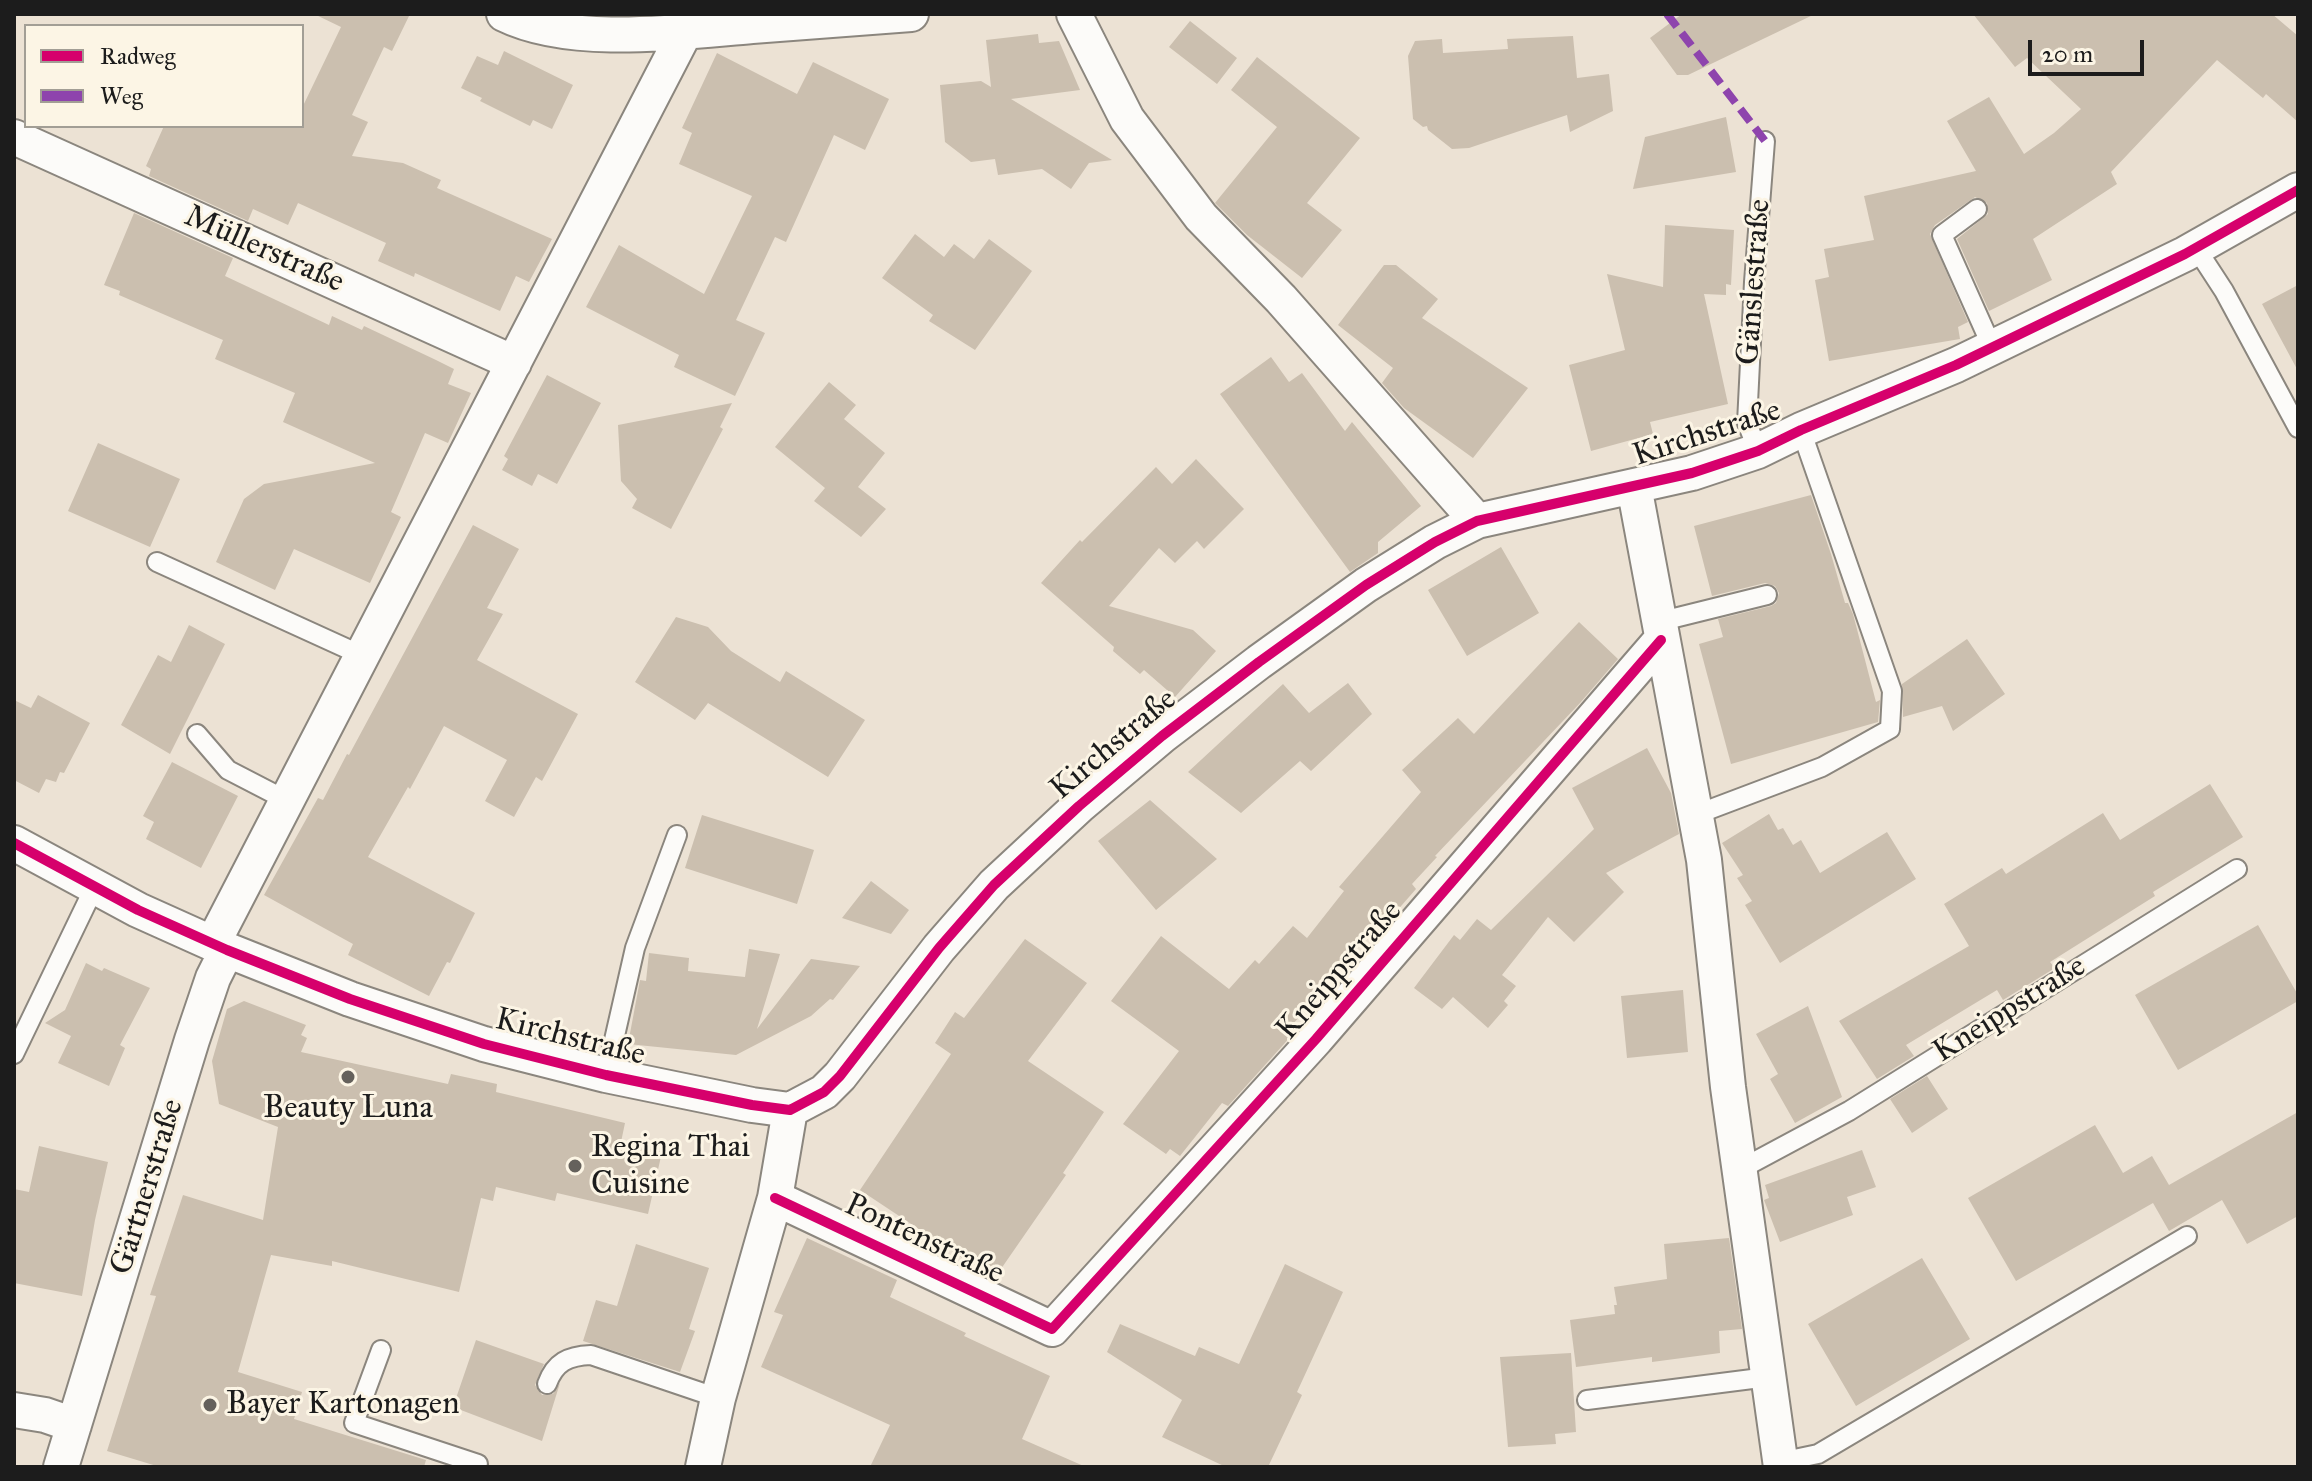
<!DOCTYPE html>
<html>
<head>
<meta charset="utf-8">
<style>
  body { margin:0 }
  #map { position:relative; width:2312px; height:1481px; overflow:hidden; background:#ece2d4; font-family:"IM FELL Great Primer",serif }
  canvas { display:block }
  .frame { position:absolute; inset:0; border:16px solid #1c1c1c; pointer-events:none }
  .legend { position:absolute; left:24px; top:24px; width:280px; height:104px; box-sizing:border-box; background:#fcf5e5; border:2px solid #a29e95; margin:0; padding:10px 14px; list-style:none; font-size:24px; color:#1c1c1c }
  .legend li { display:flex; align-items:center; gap:16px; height:40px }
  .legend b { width:40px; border:2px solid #a29e95 }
  .scale { position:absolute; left:2028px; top:40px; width:116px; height:36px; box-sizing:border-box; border:4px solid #1c1c1c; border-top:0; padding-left:10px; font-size:24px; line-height:28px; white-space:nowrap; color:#1c1c1c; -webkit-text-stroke:6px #fcf5e5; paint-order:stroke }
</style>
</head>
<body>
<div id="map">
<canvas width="2312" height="1481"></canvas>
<div class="frame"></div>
<ul class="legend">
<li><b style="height:10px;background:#d6006c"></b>Radweg</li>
<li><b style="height:10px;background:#8e44ad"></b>Weg</li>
</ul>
<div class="scale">20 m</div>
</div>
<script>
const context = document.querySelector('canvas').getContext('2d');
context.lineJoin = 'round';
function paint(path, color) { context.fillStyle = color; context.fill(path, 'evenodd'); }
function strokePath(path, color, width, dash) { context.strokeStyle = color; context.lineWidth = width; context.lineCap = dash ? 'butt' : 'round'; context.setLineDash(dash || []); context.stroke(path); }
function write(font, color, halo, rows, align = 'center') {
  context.font = font + ' "IM FELL Great Primer",serif'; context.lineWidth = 6; context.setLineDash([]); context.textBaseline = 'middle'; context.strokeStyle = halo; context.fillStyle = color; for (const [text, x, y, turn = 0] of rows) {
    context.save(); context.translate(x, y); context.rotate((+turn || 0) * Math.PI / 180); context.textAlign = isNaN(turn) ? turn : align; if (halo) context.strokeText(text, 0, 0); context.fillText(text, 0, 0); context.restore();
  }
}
paint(new Path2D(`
  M 314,14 L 410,14 L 392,51 L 384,47 L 352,115 L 368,122 L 352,156 L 403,163 L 441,180 L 437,188 L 552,239 L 529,282 L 516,276 L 500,311 L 415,273 L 414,277 L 378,261 L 386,243 L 298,203 L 288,225 L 253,209 L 248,221 L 149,176 L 151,169 L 146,166 L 164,126 L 302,126 L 302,108 L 341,27 Z
  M 1682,14 L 1815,14 L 1688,75 L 1677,75 L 1650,38 Z
  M 1973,14 L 2272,14 L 2298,36 L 2298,122 L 2266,94 L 2263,98 L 2217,60 L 2111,172 L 2117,184 L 2033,239 L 2052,280 L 1989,311 L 1957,239 L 1988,214 L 1987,203 L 1975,197 L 1935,225 L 1930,234 L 1968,322 L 1958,327 L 1960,339 L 1829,361 L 1815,280 L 1829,277 L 1824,249 L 1874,240 L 1864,196 L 1976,171 L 1947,121 L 1989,97 L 2024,154 L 2054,133 L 2081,109 L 2027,58 L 2015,67 Z
  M 1190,21 L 1237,58 L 1217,84 L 1169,47 Z
  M 1038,34 L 1039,43 L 1059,41 L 1080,90 L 1011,99 L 1112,160 L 1089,163 L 1071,189 L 1042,169 L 998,175 L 995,159 L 971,162 L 945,142 L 940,85 L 981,81 L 991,87 L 986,40 Z
  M 1573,36 L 1577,78 L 1609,74 L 1613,111 L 1570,132 L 1567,115 L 1469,148 L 1452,149 L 1428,130 L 1427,126 L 1423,127 L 1413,119 L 1408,56 L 1415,41 L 1442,39 L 1443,53 L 1508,49 L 1507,39 Z
  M 504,51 L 573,85 L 552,129 L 533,120 L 530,126 L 480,101 L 482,98 L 461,88 L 477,56 L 498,65 Z
  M 717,53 L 797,94 L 813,62 L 889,99 L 865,150 L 834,135 L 786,242 L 775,237 L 736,320 L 765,333 L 735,396 L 674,367 L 679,355 L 586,307 L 619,245 L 704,294 L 752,196 L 679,164 L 692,133 L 682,128 Z
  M 1257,57 L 1360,138 L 1307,203 L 1342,230 L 1302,278 L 1247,235 L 1215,203 L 1277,127 L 1231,90 Z
  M 1726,117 L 1736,172 L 1633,189 L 1645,137 Z
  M 134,213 L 233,258 L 225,276 L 329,325 L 332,316 L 362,330 L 364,326 L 436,360 L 454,369 L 448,384 L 471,393 L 448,443 L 425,433 L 391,512 L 401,517 L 370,583 L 294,549 L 275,590 L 216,562 L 244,499 L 264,484 L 375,463 L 283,422 L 295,393 L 215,359 L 223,340 L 119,295 L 120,291 L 104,285 Z
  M 1665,225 L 1734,230 L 1731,285 L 1726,284 L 1726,295 L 1704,294 L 1728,404 L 1650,422 L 1653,434 L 1591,451 L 1569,365 L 1625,350 L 1607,274 L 1663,287 Z
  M 915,234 L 944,257 L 954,244 L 974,259 L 989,239 L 1032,271 L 975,350 L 929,321 L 933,315 L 882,278 Z
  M 1384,265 L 1396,265 L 1438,299 L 1422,318 L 1528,388 L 1473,458 L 1404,408 L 1382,383 L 1393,368 L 1338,325 Z
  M 2298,285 L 2298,371 L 2262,304 Z
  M 1271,357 L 1289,382 L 1302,373 L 1345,431 L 1352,422 L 1421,506 L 1378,542 L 1378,553 L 1350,572 L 1220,394 Z
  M 547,375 L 601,403 L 557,484 L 538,474 L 532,486 L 502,470 L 508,459 L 504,456 Z
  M 829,382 L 856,405 L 844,419 L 885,453 L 858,487 L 886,509 L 861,537 L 814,501 L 825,488 L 775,447 Z
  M 732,403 L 720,427 L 723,429 L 671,529 L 632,508 L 637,499 L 621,481 L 618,425 Z
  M 98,443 L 180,479 L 150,547 L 68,511 Z
  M 1196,459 L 1244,509 L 1204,549 L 1197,541 L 1175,563 L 1159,548 L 1109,606 L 1193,630 L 1216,651 L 1175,697 L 1144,670 L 1140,674 L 1113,651 L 1114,647 L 1041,583 L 1080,540 L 1082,542 L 1156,467 L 1172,484 Z
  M 1811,495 L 1831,554 L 1845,603 L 1848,603 L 1853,614 L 1876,702 L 1880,700 L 1878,722 L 1731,764 L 1699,644 L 1723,637 L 1718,619 L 1771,606 L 1776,603 L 1779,593 L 1775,586 L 1765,583 L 1712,596 L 1694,526 Z
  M 473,525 L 519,549 L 487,608 L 503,614 L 477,660 L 578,714 L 542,781 L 536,777 L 514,817 L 485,801 L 507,760 L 444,726 L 410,789 L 408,787 L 368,857 L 475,913 L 450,963 L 447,962 L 429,996 L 348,955 L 353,944 L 264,895 L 318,798 L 323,800 L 347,754 L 349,755 Z
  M 1501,547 L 1539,613 L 1467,656 L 1428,590 Z
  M 676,617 L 708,627 L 731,651 L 780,682 L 786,671 L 865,720 L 828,777 L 708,703 L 695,720 L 635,682 Z
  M 1579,622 L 1618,659 L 1580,703 L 1435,856 L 1437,857 L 1412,884 L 1416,889 L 1374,937 L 1369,933 L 1306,1003 L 1309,1006 L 1284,1034 L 1289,1038 L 1284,1044 L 1228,1106 L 1222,1103 L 1180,1156 L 1170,1149 L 1166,1154 L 1123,1124 L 1179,1051 L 1111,1001 L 1161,936 L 1229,989 L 1255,960 L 1259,964 L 1293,926 L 1307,938 L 1344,891 L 1339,887 L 1421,792 L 1402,770 L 1458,718 L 1474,734 Z
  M 189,625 L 225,644 L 170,754 L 121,725 L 158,655 L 171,662 Z
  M 1967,639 L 2005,694 L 1953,731 L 1942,706 L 1903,717 L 1902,684 Z
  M 1348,683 L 1372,714 L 1311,771 L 1300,761 L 1241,813 L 1188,772 L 1283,684 L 1309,713 Z
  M 38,695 L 90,723 L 64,773 L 60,772 L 56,782 L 46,779 L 39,793 L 14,780 L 14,700 L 31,708 Z
  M 1647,748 L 1671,793 L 1679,834 L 1606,873 L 1624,892 L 1574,942 L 1548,917 L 1502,975 L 1516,986 L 1504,1001 L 1508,1005 L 1488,1028 L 1453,997 L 1442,1009 L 1414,988 L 1454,935 L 1460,940 L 1477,919 L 1491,930 L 1594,829 L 1572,788 Z
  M 172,762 L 238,796 L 201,868 L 146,839 L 154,822 L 143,816 Z
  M 2210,784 L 2243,837 L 2153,892 L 2155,896 L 2050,962 L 2055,968 L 2003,1000 L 1997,990 L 1906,1045 L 1914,1056 L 1877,1079 L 1839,1021 L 1969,946 L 1944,904 L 2002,868 L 2006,874 L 2103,813 L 2120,840 Z
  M 1150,800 L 1217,859 L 1156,910 L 1098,841 Z
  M 1769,814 L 1778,830 L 1783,828 L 1793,845 L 1801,840 L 1820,873 L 1887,832 L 1916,879 L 1780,963 L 1745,905 L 1752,901 L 1737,878 L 1743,875 L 1722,843 Z
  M 702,815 L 814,850 L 797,904 L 685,868 Z
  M 871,881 L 909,910 L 891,934 L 842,918 Z
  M 2258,925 L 2298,995 L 2298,1001 L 2178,1070 L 2135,995 Z
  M 1025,939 L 1087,983 L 1028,1061 L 1104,1112 L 1063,1173 L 1066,1175 L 994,1279 L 860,1190 L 951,1054 L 935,1043 L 955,1012 L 964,1018 Z
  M 749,949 L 780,954 L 757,1029 L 811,959 L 860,966 L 833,1000 L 830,999 L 811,1016 L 736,1055 L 628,1044 L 640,980 L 646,981 L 649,953 L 689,958 L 688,971 L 745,977 Z
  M 86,963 L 102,971 L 104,968 L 150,988 L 120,1045 L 125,1048 L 109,1086 L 58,1063 L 71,1036 L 45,1023 L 65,1010 Z
  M 1683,990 L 1688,1052 L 1627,1058 L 1621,996 Z
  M 244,1001 L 306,1025 L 301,1035 L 307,1038 L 301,1052 L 448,1084 L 451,1074 L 497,1084 L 496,1092 L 625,1123 L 621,1142 L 662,1152 L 648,1214 L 557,1193 L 555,1201 L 496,1187 L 493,1201 L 481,1198 L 459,1292 L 332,1261 L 332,1266 L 271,1255 L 238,1372 L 302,1392 L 294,1419 L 426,1460 L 424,1467 L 160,1467 L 107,1451 L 156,1296 L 150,1295 L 183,1195 L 263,1220 L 278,1127 L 219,1104 L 212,1061 L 227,1009 Z
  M 1808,1006 L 1842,1097 L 1795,1123 L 1770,1079 L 1778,1074 L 1756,1034 Z
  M 1927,1076 L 1948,1109 L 1912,1133 L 1890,1099 Z
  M 2298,1112 L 2298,1216 L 2247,1244 L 2222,1200 L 2169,1231 L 2153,1203 L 2016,1281 L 1968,1198 L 2095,1125 L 2123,1173 L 2152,1156 L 2169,1185 Z
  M 39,1146 L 108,1162 L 95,1220 L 82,1296 L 14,1283 L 14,1189 L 29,1192 Z
  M 1862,1150 L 1876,1187 L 1847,1197 L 1853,1215 L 1780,1242 L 1764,1200 L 1769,1198 L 1765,1185 Z
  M 807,1238 L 897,1280 L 890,1297 L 966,1333 L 964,1336 L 1050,1376 L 1022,1439 L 1086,1467 L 870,1467 L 890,1425 L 761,1367 L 783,1315 L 774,1312 Z
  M 1729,1238 L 1742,1329 L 1719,1331 L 1720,1353 L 1652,1362 L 1652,1357 L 1576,1367 L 1570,1320 L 1615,1314 L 1614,1305 L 1617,1305 L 1614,1287 L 1667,1279 L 1664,1244 Z
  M 636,1244 L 709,1268 L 689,1329 L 695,1331 L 680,1372 L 583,1341 L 596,1300 L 617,1306 Z
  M 1922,1258 L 1970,1339 L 1856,1406 L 1808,1324 Z
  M 1285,1264 L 1343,1292 L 1297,1392 L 1302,1395 L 1268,1467 L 1226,1467 L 1162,1437 L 1182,1400 L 1107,1352 L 1120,1324 L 1195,1356 L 1199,1347 L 1239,1364 Z
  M 476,1340 L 544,1364 L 535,1385 L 542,1395 L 553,1394 L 560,1383 L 542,1441 L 453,1407 Z
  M 1571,1353 L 1576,1432 L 1555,1434 L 1556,1444 L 1508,1447 L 1500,1357 Z`), '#cbbfaf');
const service = new Path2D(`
  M 1977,209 L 1942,235 L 1992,347
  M 2196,248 L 2224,291 L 2298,428
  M 1758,451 L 1747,423 L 1754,282 L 1765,141
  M 157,562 L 361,655
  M 1658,622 L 1767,595
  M 197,734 L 228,770 L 286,800
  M 1695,815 L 1822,767 L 1890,729 L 1892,691 L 1801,430
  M 14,1054 L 95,886
  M 606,1075 L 635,948 L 677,835
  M 1739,1170 L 1849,1111 L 2237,869
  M 381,1350 L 354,1423 L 478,1464 L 477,1467
  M 547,1384 C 555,1362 568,1356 591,1355 L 718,1398
  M 1587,1400 L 1768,1377
  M 1780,1462 L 1818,1454 L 2187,1236`);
const minor = new Path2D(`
  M 504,14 C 571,47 680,32 752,26 C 805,22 858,18 911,14
  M 1074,14 L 1127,119 L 1201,217 L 1281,299 L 1477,521
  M 14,137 L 514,363
  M 1634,486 L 1704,860 L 1728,1087 L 1781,1467
  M 14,843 L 138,910 L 227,950 L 350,999 L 484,1044 L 606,1075 L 752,1105 L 790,1110 L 824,1092 L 840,1076 L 939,948 L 994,885 L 1079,806 L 1162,736 L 1259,662 L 1366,585 L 1435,542 L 1477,521 L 1692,473 L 1758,451 L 1801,430 L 1956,365 L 2185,254 L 2298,190
  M 213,943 L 685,32
  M 775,1198 L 1052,1329 L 1316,1039 L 1661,640
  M 14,1410 L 45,1415 L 74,1425
  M 61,1467 L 192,1040 L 213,978 L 227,950
  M 703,1467 L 718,1398 L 775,1198 L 790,1110`);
strokePath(service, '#8b867e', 22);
strokePath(minor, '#8b867e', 38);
strokePath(new Path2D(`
  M 51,14 L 51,16`), '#b9b8b5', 5, [6, 6]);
strokePath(service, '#fcfbf9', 18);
strokePath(minor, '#fcfbf9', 34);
strokePath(new Path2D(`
  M 1667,14 L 1765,141`), '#8e44ad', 8, [16, 8]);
strokePath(new Path2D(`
  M 14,843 L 138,910 L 227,950 L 350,999 L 484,1044 L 606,1075 L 752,1105 L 790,1110 L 824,1092 L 840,1076 L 939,948 L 994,885 L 1079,806 L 1162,736 L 1259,662 L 1366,585 L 1435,542 L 1477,521 L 1692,473 L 1758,451 L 1801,430 L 1956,365 L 2185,254 L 2298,190
  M 775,1198 L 1052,1329 L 1316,1039 L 1661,640`), '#d6006c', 10);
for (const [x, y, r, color] of [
  [348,1077,8,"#65615c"],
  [575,1166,8,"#65615c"],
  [210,1405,8,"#65615c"]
]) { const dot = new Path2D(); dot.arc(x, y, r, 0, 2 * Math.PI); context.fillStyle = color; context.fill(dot); strokePath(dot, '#fcf5e5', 3); }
write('32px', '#1c1c1c', '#fcf5e5', [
  ["Müllerstraße",264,250,24],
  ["Gänslestraße",1755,282,-86],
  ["Kirchstraße",1707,434,-18],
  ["Kirchstraße",1114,745,-40],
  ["Kneippstraße",1340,971,-49],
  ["Kneippstraße",2010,1010,-32],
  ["Kirchstraße",570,1038,14],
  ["Gärtnerstraße",148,1187,-73],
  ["Pontenstraße",924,1240,25]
]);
write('32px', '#1c1c1c', '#fcf5e5', [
  ["Beauty Luna",348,1109,"center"],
  ["Regina Thai",591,1148],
  ["Cuisine",591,1185],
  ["Bayer Kartonagen",226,1405]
], 'left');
</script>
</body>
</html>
